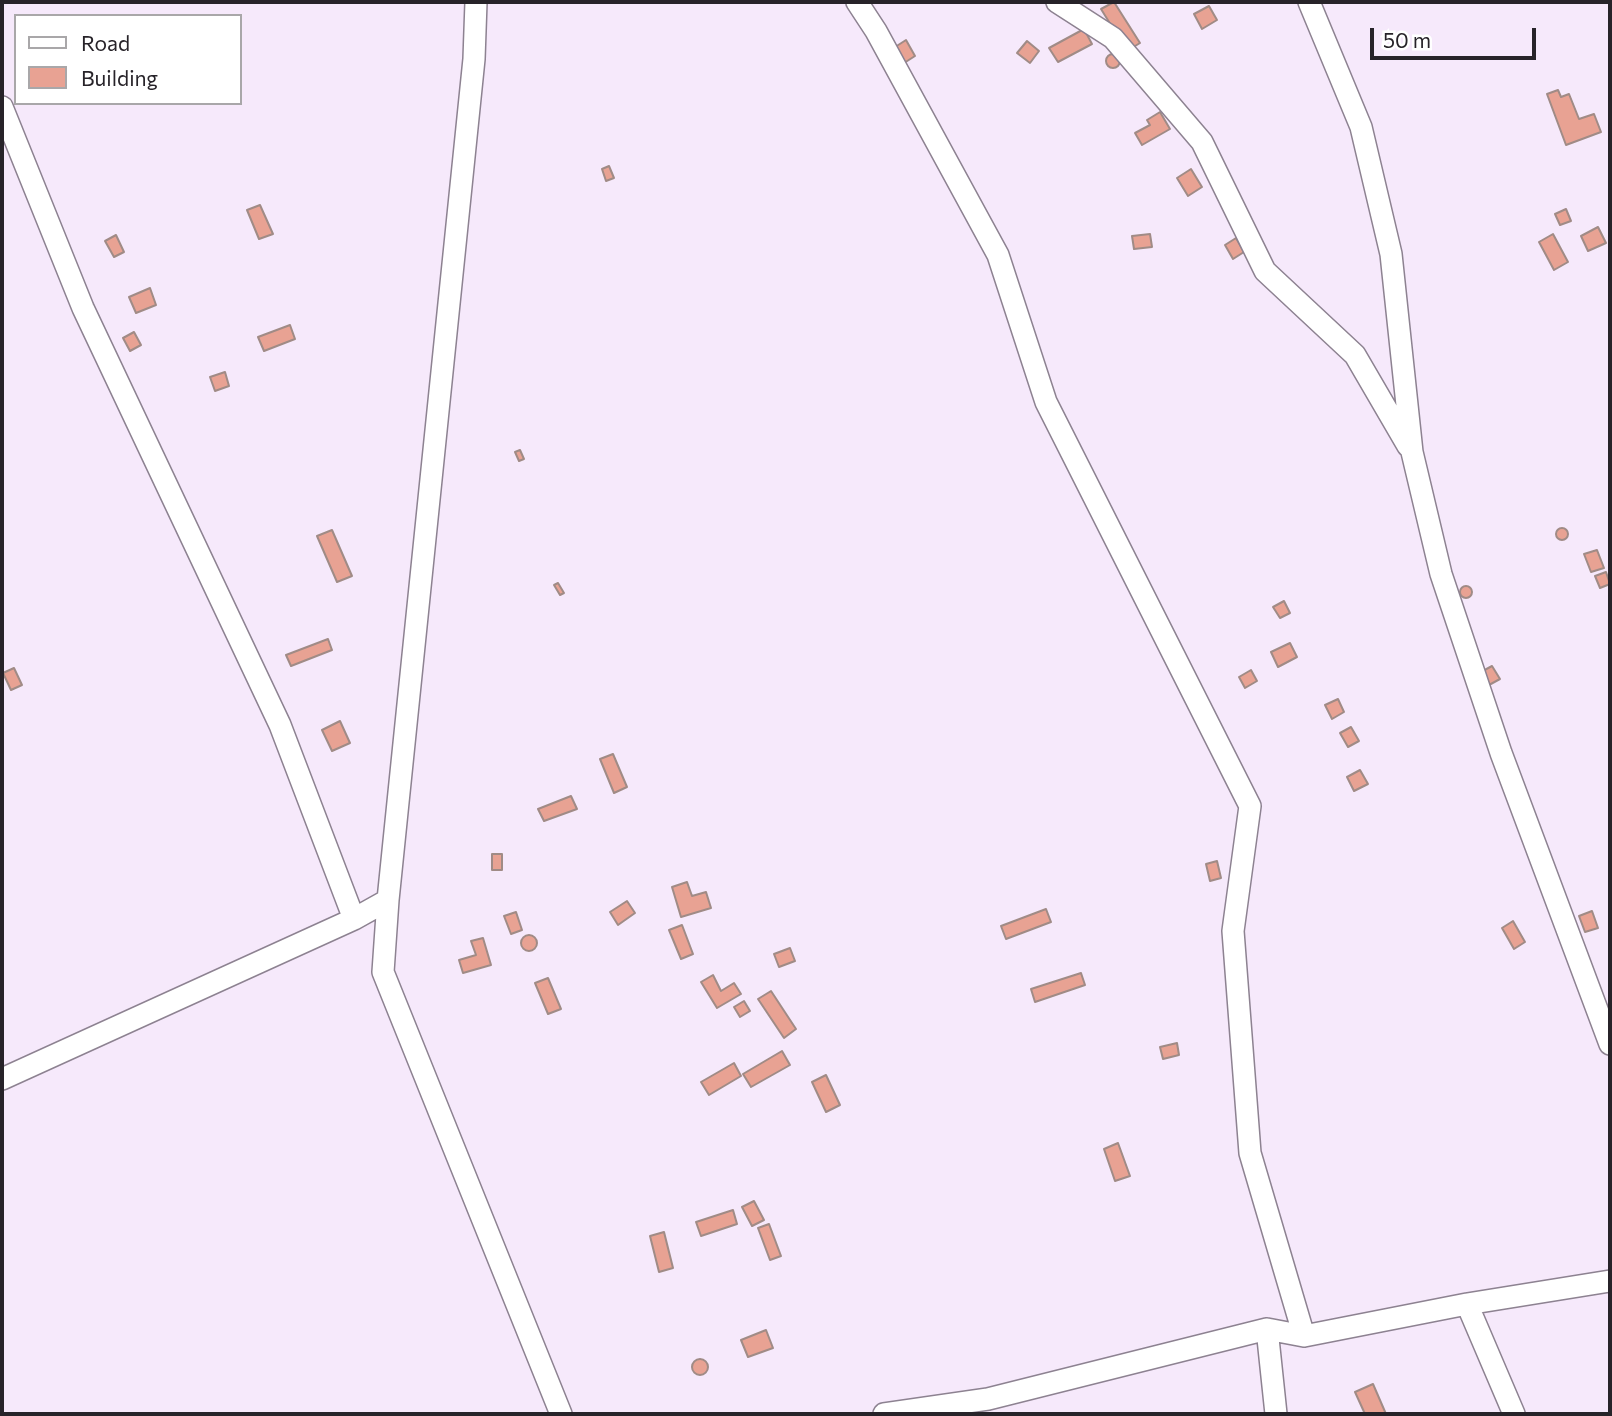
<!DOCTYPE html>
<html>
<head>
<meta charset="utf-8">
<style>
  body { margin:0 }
  #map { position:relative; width:1612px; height:1416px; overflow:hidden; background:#f6e9fb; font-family:Commissioner,sans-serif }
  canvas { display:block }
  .frame { position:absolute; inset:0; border:4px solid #272329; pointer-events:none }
  .legend { position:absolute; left:14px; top:14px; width:228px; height:91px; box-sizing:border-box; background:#fff; border:2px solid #a9a7a9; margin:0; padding:9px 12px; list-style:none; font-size:21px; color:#272329 }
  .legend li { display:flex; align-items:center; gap:14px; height:35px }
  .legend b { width:35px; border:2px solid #a9a7a9 }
  .scale { position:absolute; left:1370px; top:28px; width:166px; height:32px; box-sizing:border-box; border:4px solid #272329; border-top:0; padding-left:9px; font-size:21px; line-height:24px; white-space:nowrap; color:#272329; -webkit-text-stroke:5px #fff; paint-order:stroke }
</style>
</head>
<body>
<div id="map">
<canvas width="1612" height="1416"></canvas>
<div class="frame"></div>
<ul class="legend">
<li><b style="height:9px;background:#fff"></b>Road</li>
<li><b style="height:19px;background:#e8a293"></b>Building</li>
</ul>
<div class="scale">50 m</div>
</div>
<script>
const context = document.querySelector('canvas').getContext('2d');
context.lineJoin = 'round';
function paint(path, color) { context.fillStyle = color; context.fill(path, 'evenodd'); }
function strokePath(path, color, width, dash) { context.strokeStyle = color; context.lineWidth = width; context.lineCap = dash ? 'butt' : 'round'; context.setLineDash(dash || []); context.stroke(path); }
const building = new Path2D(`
  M 1114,2 L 1140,43 L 1127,51 L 1101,9 Z
  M 1209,6 L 1217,20 L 1202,29 L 1194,14 Z
  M 1084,29 L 1092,44 L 1058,62 L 1049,48 Z
  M 906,40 L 915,56 L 901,65 L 892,49 Z
  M 1027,41 L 1039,51 L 1030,63 L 1017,53 Z
  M1106 61a7 7 0 1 1 14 0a7 7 0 1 1-14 0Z
  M 1558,90 L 1561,97 L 1569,94 L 1579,119 L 1594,114 L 1601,132 L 1566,145 L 1547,94 Z
  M 1160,112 L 1170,129 L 1142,145 L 1135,133 L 1150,125 L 1147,120 Z
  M 609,166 L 614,178 L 606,181 L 602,169 Z
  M 1191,169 L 1202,187 L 1188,196 L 1177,178 Z
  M 260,205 L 273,234 L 259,239 L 247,210 Z
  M 1566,209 L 1571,221 L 1560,225 L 1555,214 Z
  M 1598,227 L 1606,243 L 1588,251 L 1581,236 Z
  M 1150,234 L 1152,247 L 1134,249 L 1132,236 Z
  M 1553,234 L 1568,262 L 1554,270 L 1539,242 Z
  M 116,235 L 124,252 L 114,257 L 105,241 Z
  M 1236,238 L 1244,252 L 1233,259 L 1225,245 Z
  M 150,288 L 156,305 L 136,313 L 129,297 Z
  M 290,325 L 295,339 L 264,351 L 258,337 Z
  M 134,332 L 141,345 L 130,351 L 123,338 Z
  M 225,372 L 229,386 L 215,391 L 210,377 Z
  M 520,450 L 524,459 L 519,461 L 515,452 Z
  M1556 534a6 6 0 1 1 12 0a6 6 0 1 1-12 0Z
  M 332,530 L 352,576 L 337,582 L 317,536 Z
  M 1597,550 L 1604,568 L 1591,572 L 1584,554 Z
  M 1606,572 L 1610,584 L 1600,588 L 1595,576 Z
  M 558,583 L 564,593 L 560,595 L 554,585 Z
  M1460 592a6 6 0 1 1 12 0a6 6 0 1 1-12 0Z
  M 1284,601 L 1290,613 L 1280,618 L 1273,607 Z
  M 328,639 L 332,650 L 291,666 L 286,655 Z
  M 1290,643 L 1297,657 L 1278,667 L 1271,652 Z
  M 1492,666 L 1500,679 L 1489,685 L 1481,672 Z
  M 14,668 L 22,685 L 11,690 L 3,673 Z
  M 1251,670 L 1257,681 L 1245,688 L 1239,677 Z
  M 1338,699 L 1344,712 L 1332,719 L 1325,705 Z
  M 340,721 L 350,743 L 332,751 L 322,730 Z
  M 1351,727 L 1359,741 L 1348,747 L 1340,733 Z
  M 613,754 L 627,787 L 614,793 L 600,759 Z
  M 1360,770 L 1368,784 L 1354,791 L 1347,777 Z
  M 571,796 L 577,809 L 544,821 L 538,809 Z
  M 492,854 L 502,854 L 502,870 L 492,870 Z
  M 1217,861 L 1221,878 L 1210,881 L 1206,864 Z
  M 687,882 L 692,896 L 706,892 L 711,908 L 681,917 L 672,887 Z
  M 627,901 L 635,913 L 618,925 L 610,912 Z
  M 1046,909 L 1051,922 L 1006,939 L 1001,926 Z
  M 1592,911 L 1598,928 L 1585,932 L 1579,916 Z
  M 516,912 L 522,930 L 511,934 L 504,916 Z
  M 1513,921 L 1525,942 L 1514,949 L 1502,928 Z
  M 682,925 L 693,954 L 681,959 L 669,930 Z
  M521 943a8 8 0 1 1 16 0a8 8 0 1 1-16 0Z
  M 483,938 L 491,965 L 463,973 L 459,960 L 476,955 L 471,941 Z
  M 790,948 L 795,961 L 779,967 L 774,954 Z
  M 1081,973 L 1085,985 L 1035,1002 L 1031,989 Z
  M 713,975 L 721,991 L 734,983 L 741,994 L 717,1008 L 701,982 Z
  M 548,978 L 561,1009 L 548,1014 L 535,983 Z
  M 771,991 L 796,1029 L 784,1038 L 758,999 Z
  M 744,1001 L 750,1011 L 740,1017 L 734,1007 Z
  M 1177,1043 L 1179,1055 L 1163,1059 L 1160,1047 Z
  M 782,1051 L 790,1065 L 751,1087 L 743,1074 Z
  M 734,1063 L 741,1076 L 709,1095 L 701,1082 Z
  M 826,1075 L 840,1105 L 826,1112 L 812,1082 Z
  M 1118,1143 L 1130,1176 L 1115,1181 L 1104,1149 Z
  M 754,1201 L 764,1220 L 752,1226 L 742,1207 Z
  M 733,1210 L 737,1224 L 701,1236 L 696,1222 Z
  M 769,1224 L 781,1256 L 770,1260 L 758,1228 Z
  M 664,1232 L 673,1268 L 659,1272 L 650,1236 Z
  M 766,1330 L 773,1348 L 748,1357 L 741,1340 Z
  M692 1367a8 8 0 1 1 16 0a8 8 0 1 1-16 0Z
  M 1373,1384 L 1386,1414 L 1365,1414 L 1355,1392 Z`);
paint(building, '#e8a293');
strokePath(building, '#a08b86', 2);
const minor = new Path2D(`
  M 476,2 L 474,59 L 388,900 L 383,972 L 561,1414
  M 857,2 L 876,31 L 998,255 L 1046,402 L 1250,806 L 1233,931 L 1250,1153 L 1304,1336
  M 1057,2 L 1113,38 L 1202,142 L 1265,271 L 1355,355 L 1408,446
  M 1309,2 L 1361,127 L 1391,254 L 1412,452 L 1441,574 L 1501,753 L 1610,1044
  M 2,107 L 83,308 L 280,725 L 354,919
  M 2,1079 L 354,919 L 388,900
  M 1467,1304 L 1514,1414
  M 1267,1329 L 1276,1414
  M 884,1414 L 988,1399 L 1267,1329 L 1304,1336 L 1467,1304 L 1610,1281`);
strokePath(minor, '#8d8291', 24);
strokePath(minor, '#fff', 21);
</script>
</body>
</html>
